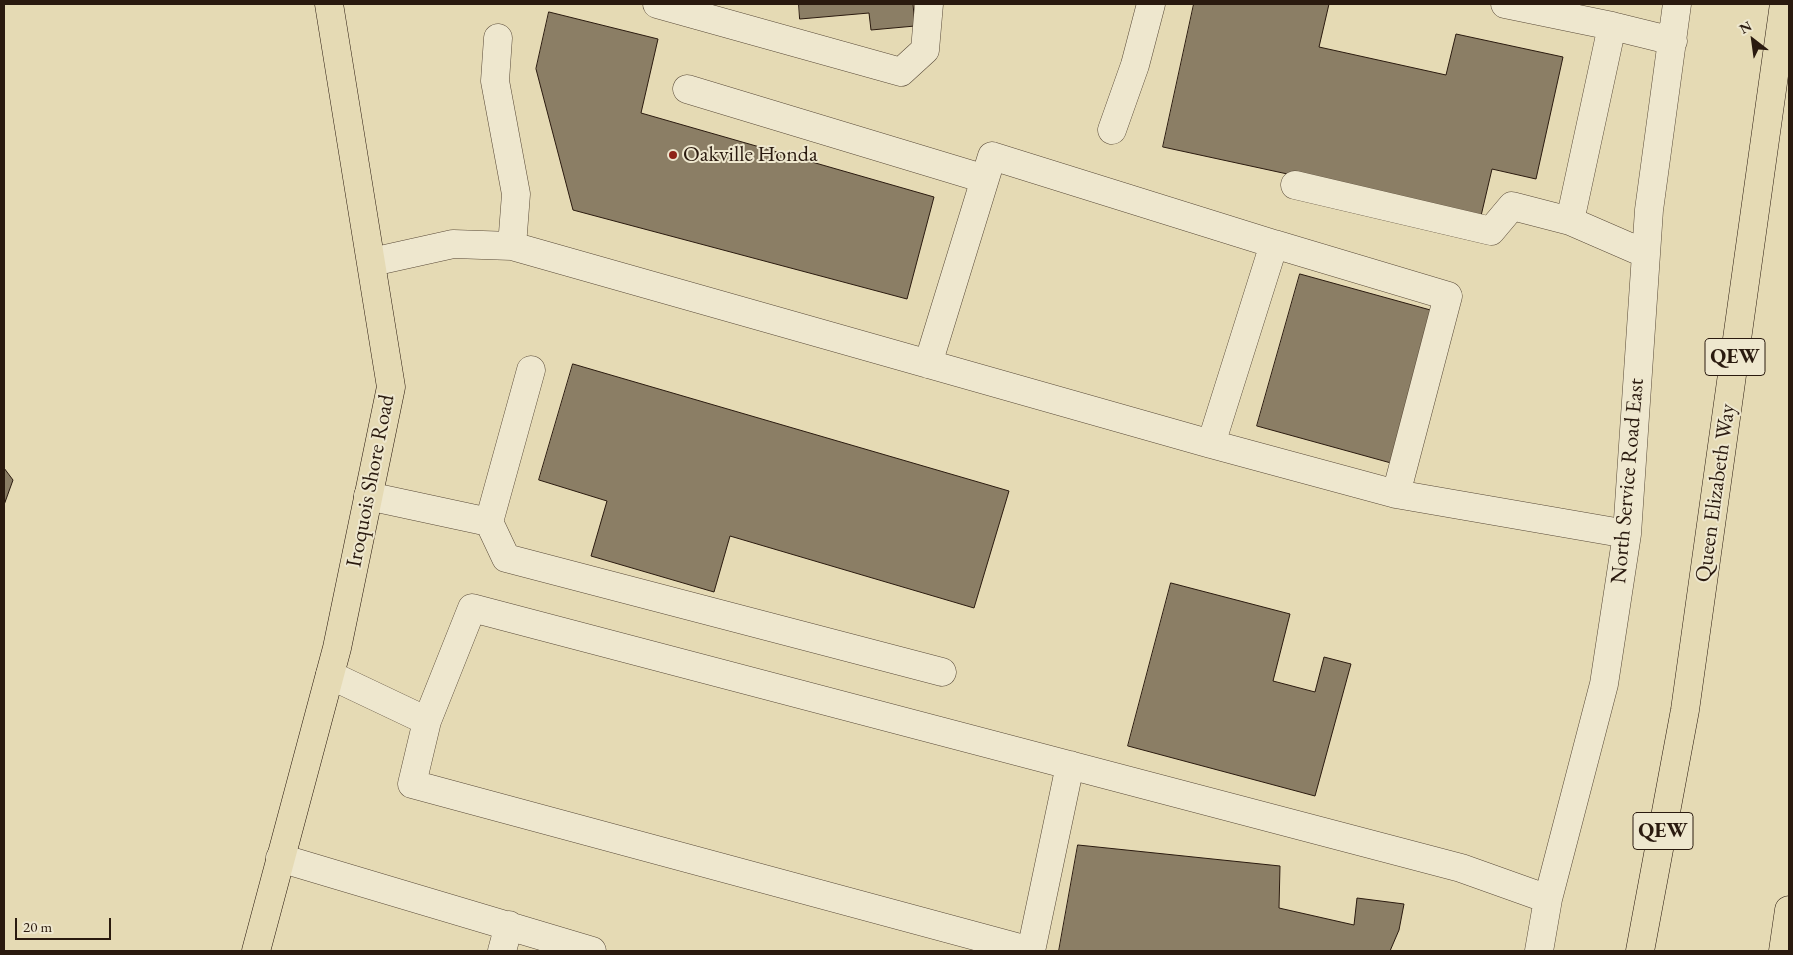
<!DOCTYPE html>
<html>
<head>
<meta charset="utf-8">
<style>
  body { margin:0 }
  #map { position:relative; width:1793px; height:955px; overflow:hidden; background:#e5dab4; font-family:"EB Garamond",serif }
  canvas { display:block }
  .frame { position:absolute; inset:0; border:5px solid #2a1a0f; pointer-events:none }
  .north { position:absolute; left:1728px; top:15px; width:50px; height:50px; -webkit-text-stroke:4px #eee7ce; paint-order:stroke; rotate:330deg; font-size:14px; font-weight:700; line-height:20px; text-align:center; color:#2a1a0f }
  .north::after { content:''; display:block; margin:auto; width:18px; height:22px; background:#2a1a0f; clip-path:polygon(50% 0,100% 100%,50% 72%,0 100%) }
  .scale { position:absolute; left:15px; top:918px; width:96px; height:22px; box-sizing:border-box; border:2px solid #2a1a0f; border-top:0; padding-left:6px; font-size:15px; line-height:18px; white-space:nowrap; color:#2a1a0f; -webkit-text-stroke:4px #eee7ce; paint-order:stroke }
</style>
</head>
<body>
<div id="map">
<canvas width="1793" height="955"></canvas>
<div class="frame"></div>
<div class="north">N</div>
<div class="scale">20 m</div>
</div>
<script>
const context = document.querySelector('canvas').getContext('2d');
context.lineJoin = 'round';
function paint(path, color) { context.fillStyle = color; context.fill(path, 'evenodd'); }
function strokePath(path, color, width, dash) { context.strokeStyle = color; context.lineWidth = width; context.lineCap = dash ? 'butt' : 'round'; context.setLineDash(dash || []); context.stroke(path); }
function write(font, color, halo, rows, align = 'center') {
  context.font = font + ' "EB Garamond",serif'; context.lineWidth = 4; context.setLineDash([]); context.textBaseline = 'middle'; context.strokeStyle = halo; context.fillStyle = color; for (const [text, x, y, turn = 0] of rows) {
    context.save(); context.translate(x, y); context.rotate((+turn || 0) * Math.PI / 180); context.textAlign = isNaN(turn) ? turn : align; if (halo) context.strokeText(text, 0, 0); context.fillText(text, 0, 0); context.restore();
  }
}
const building = new Path2D(`
  M 799,4 L 913,4 L 915,26 L 871,30 L 869,13 L 800,19 Z
  M 1194,4 L 1329,4 L 1319,47 L 1446,75 L 1456,34 L 1563,57 L 1536,179 L 1492,169 L 1481,216 L 1163,147 Z
  M 549,12 L 658,39 L 641,113 L 934,197 L 907,299 L 573,210 L 536,69 Z
  M 1300,274 L 1434,311 L 1391,463 L 1257,426 Z
  M 573,364 L 1009,491 L 974,608 L 730,536 L 714,592 L 591,556 L 607,501 L 539,480 Z
  M 4,468 L 13,480 L 4,505 Z
  M 1171,583 L 1290,614 L 1273,681 L 1315,692 L 1324,657 L 1351,664 L 1315,796 L 1128,746 Z
  M 1078,845 L 1280,866 L 1279,908 L 1354,925 L 1357,898 L 1404,904 L 1399,930 L 1390,951 L 1059,951 Z`);
paint(building, '#8b7e65');
strokePath(building, '#2a1a0f', 1);
const minor = new Path2D(`
  M 657,4 L 901,72 L 925,50 L 929,4
  M 1505,4 L 1612,26 L 1570,221
  M 1612,26 L 1673,41
  M 498,38 L 495,81 L 516,194 L 512,246
  M 687,89 L 985,179
  M 1112,130 L 1135,65 L 1151,4
  M 1295,185 L 1491,231 L 1512,206 L 1570,221 L 1646,254
  M 372,262 L 453,244 L 512,246 L 1211,444
  M 928,364 L 992,156 L 1274,244
  M 1396,494 L 1448,296 L 1274,244 L 1211,444 L 1396,494 L 1627,534
  M 368,496 L 489,522 L 531,370
  M 489,522 L 506,558 L 942,672
  M 330,675 L 427,721 L 412,784 L 1031,951
  M 427,721 L 472,608 L 1461,868 L 1548,899
  M 280,858 L 592,951
  M 502,951 L 509,925
  M 1031,951 L 1070,765
  M 1539,951 L 1548,899 L 1604,684 L 1627,534 L 1649,210 L 1677,4`);
const major = new Path2D(`
  M 256,951 L 337,648 L 391,387 L 329,4`);
const highway = new Path2D(`
  M 1640,951 L 1685,710 L 1784,4
  M 1783,951 L 1789,910`);
strokePath(minor, '#594a38', 29);
strokePath(major, '#2a1a0f', 29);
strokePath(highway, '#2a1a0f', 29);
strokePath(minor, '#eee7ce', 28);
strokePath(major, '#e5dab4', 28);
strokePath(highway, '#e5dab4', 28);
for (const [x, y, r, color] of [
  [673,155,5,"#8f2418"]
]) { const dot = new Path2D(); dot.arc(x, y, r, 0, 2 * Math.PI); context.fillStyle = color; context.fill(dot); strokePath(dot, '#eee7ce', 2); }
for (const [x, y, w] of [
  [1735,357,60],
  [1663,831,60]
]) { const box = new Path2D(); box.roundRect(x - w / 2, y - 18.5, w, 37, 4); context.fillStyle = '#eee7ce'; context.fill(box); strokePath(box, '#2a1a0f', 1); }
write('bold 21px', '#2a1a0f', null, [
  ["QEW",1735,357],
  ["QEW",1663,831]
]);
write('22px', '#2a1a0f', '#eee7ce', [
  ["Oakville Honda",683,155]
], 'left');
write('22px', '#2a1a0f', '#eee7ce', [
  ["Iroquois Shore Road",371,481,-79],
  ["North Service Road East",1628,481,-85],
  ["Queen Elizabeth Way",1716,493,-82]
]);
</script>
</body>
</html>
